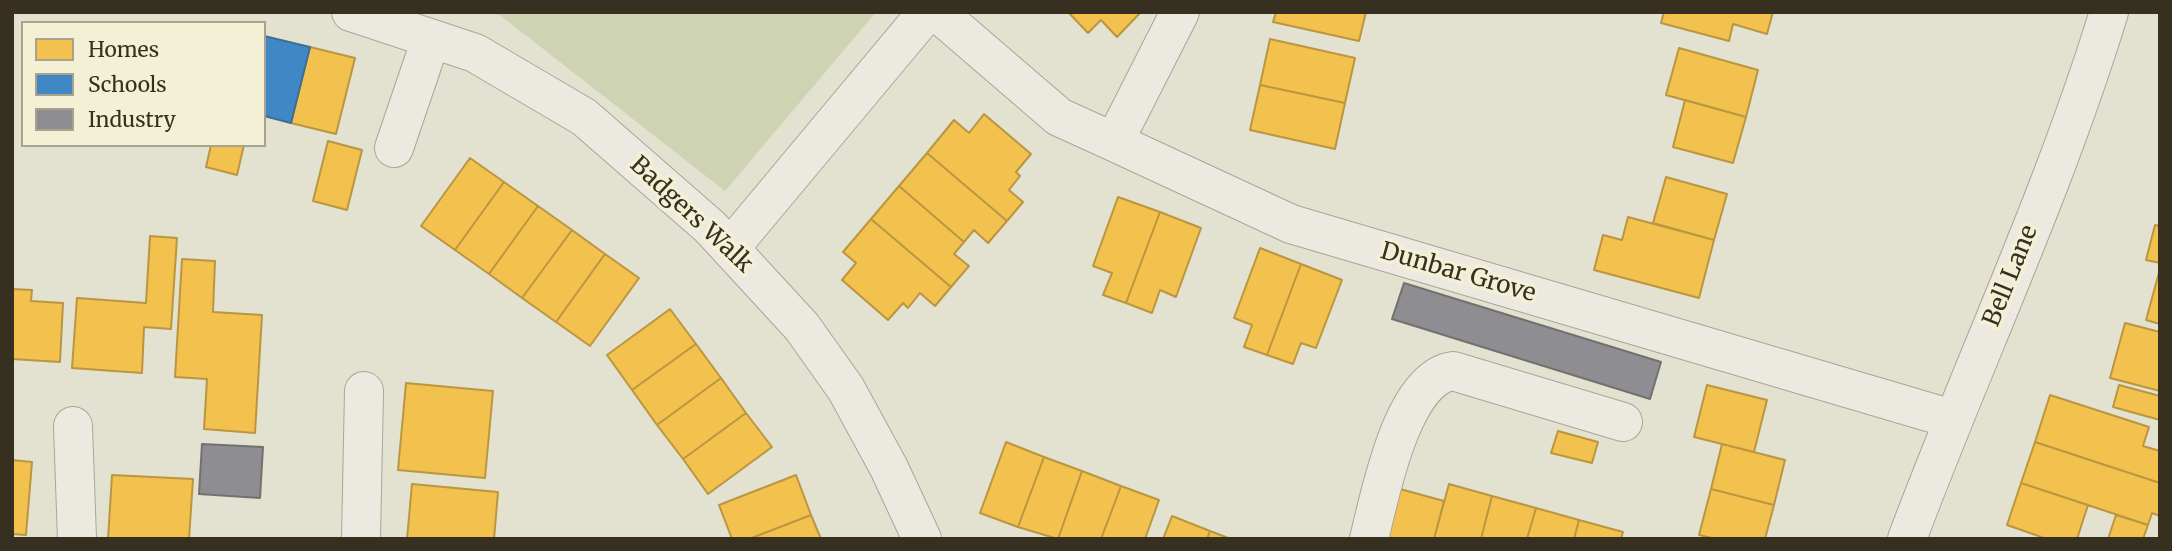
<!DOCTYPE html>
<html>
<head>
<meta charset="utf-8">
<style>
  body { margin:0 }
  #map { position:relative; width:2172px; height:551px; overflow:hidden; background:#e3e1cf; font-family:Merriweather,serif }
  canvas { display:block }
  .frame { position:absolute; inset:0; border:14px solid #373020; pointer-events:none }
  .legend { position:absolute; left:21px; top:21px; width:245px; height:126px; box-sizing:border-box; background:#f3f0d6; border:2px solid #a8a38d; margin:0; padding:9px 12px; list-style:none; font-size:21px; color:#373020 }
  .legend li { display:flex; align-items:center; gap:14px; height:35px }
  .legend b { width:35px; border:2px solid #a8a38d }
</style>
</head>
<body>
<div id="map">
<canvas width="2172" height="551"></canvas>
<div class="frame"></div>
<ul class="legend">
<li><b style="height:19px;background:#f2c14e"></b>Homes</li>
<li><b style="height:19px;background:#3f88c5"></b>Schools</li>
<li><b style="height:19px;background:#8d8d92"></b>Industry</li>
</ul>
</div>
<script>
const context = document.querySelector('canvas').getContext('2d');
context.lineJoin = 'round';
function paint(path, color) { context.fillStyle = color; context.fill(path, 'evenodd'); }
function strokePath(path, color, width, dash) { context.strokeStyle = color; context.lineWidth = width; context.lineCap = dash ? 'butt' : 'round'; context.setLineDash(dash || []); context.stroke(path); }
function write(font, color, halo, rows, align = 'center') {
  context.font = font + ' Merriweather,serif'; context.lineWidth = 7; context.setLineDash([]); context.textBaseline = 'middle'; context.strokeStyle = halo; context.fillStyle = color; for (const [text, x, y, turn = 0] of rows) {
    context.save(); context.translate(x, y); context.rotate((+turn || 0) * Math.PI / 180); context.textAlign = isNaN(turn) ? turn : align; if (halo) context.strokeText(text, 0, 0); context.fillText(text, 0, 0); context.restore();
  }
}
paint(new Path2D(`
  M 491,12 L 876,12 L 725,191 L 501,16 Z`), '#ced4b3');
const homes = new Path2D(`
  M 1068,12 L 1141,12 L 1117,37 L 1101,20 L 1088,33 Z
  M 1276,12 L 1366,12 L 1359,41 L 1273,22 Z
  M 1664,12 L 1773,12 L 1767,34 L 1733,24 L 1729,41 L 1661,23 Z
  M 1270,39 L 1355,58 L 1345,103 L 1260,85 Z
  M 310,47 L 355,58 L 336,134 L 291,123 Z
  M 1679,48 L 1758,70 L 1746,117 L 1666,95 Z
  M 1260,85 L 1345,103 L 1335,149 L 1250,130 Z
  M 1685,100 L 1746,117 L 1733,163 L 1673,147 Z
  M 984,114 L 1031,154 L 1016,172 L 1020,176 L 1009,190 L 1023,202 L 1007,221 L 927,153 L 954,120 L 969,133 Z
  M 328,141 L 362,150 L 347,210 L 313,201 Z
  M 211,145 L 244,145 L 237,175 L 206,167 Z
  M 927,153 L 1007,221 L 988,243 L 974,230 L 964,242 L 899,186 Z
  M 470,158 L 504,182 L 455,250 L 421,226 Z
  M 1666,177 L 1727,194 L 1714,240 L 1653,223 Z
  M 504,182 L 538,206 L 489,274 L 455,250 Z
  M 899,186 L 964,242 L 954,254 L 969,266 L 951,287 L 871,219 Z
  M 1118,197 L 1160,212 L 1126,303 L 1103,295 L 1112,273 L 1093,266 Z
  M 538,206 L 572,230 L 522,298 L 489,274 Z
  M 1160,212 L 1201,228 L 1176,297 L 1160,290 L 1152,313 L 1126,303 Z
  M 1628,217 L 1714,240 L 1699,298 L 1594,270 L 1603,235 L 1622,240 Z
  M 871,219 L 951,287 L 935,306 L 920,293 L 908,308 L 903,303 L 888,320 L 842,280 L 856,263 L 843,252 Z
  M 2155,225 L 2160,226 L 2160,263 L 2146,260 Z
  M 572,230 L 605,254 L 556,322 L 522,298 Z
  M 150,236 L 177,238 L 171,329 L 144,327 L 142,373 L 72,368 L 77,298 L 146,303 Z
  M 1260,248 L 1301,264 L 1267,355 L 1244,347 L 1252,325 L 1234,318 Z
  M 605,254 L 639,278 L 590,346 L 556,322 Z
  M 182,259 L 215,261 L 213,312 L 262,315 L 255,433 L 204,429 L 207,379 L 175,377 Z
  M 1301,264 L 1342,280 L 1316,348 L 1301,343 L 1293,364 L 1267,355 Z
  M 2160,269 L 2160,324 L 2146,320 Z
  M 12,289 L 32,290 L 31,301 L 63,303 L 60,362 L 12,359 Z
  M 670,309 L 696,344 L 632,390 L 607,355 Z
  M 2125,323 L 2160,332 L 2160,391 L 2110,378 Z
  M 696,344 L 721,378 L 657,425 L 632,390 Z
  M 721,378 L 746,413 L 683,459 L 657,425 Z
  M 406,383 L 493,391 L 485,478 L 398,470 Z
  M 1707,385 L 1767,400 L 1754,452 L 1694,437 Z
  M 2119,385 L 2160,396 L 2160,420 L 2113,407 Z
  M 2050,395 L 2149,427 L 2143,446 L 2160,451 L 2160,483 L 2035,442 Z
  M 746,413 L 772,447 L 708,494 L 683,459 Z
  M 1558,431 L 1598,442 L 1592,463 L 1551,453 Z
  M 1006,442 L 1044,457 L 1018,527 L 980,513 Z
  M 2035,442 L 2160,483 L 2160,516 L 2152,513 L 2148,525 L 2021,483 Z
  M 1722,444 L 1785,460 L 1774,505 L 1711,489 Z
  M 1044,457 L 1082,471 L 1058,539 L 1018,527 Z
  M 12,460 L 32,462 L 26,535 L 12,534 Z
  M 1082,471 L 1121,486 L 1101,539 L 1058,539 Z
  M 112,475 L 193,479 L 189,539 L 108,539 Z
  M 796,475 L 811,515 L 749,539 L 732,539 L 719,505 Z
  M 2021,483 L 2088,505 L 2077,539 L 2047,539 L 2007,525 Z
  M 412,484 L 498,492 L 494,539 L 407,539 Z
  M 1449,484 L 1492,496 L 1481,539 L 1434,539 Z
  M 1121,486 L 1159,500 L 1145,539 L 1101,539 Z
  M 1400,489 L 1444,501 L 1434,539 L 1387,539 Z
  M 1711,489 L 1774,505 L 1765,539 L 1716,539 L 1699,535 Z
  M 1492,496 L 1536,508 L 1527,539 L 1481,539 Z
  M 1536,508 L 1579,520 L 1574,539 L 1527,539 Z
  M 811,515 L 821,539 L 749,539 Z
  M 2116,515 L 2148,525 L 2143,539 L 2108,539 Z
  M 1172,516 L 1210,531 L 1207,539 L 1163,539 Z
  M 1579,520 L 1623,532 L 1621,539 L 1574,539 Z
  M 1210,531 L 1231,539 L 1207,539 Z`);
paint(homes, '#f2c14e');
strokePath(homes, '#ba9640', 2);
const schools = new Path2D(`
  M 264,36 L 310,47 L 291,123 L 264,116 Z`);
paint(schools, '#3f88c5');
strokePath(schools, '#3d6e94', 2);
const industry = new Path2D(`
  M 1404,283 L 1661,362 L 1650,399 L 1392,319 Z
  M 202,444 L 263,447 L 260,498 L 199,494 Z`);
paint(industry, '#8d8d92');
strokePath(industry, '#737170', 2);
const minor = new Path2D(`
  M 351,12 L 475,53 L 584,117 L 710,227 L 802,327 L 846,389 L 889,468 L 922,539
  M 937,12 L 1059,117 L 1114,142
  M 1180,12 L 1114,142 L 1291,224 L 1952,419
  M 394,148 L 431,39
  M 730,248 L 927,12
  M 73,426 L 77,539
  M 361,539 L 364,391
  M 1369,539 C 1380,495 1402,378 1453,371 L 1623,422
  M 1907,539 C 1973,363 2054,192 2109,12`);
strokePath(minor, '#a9a698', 40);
strokePath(minor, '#eceae0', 38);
write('24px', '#373020', '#f3f0d6', [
  ["Badgers Walk",691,215,43],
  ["Dunbar Grove",1458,273,16],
  ["Bell Lane",2011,276,-68]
]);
</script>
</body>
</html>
